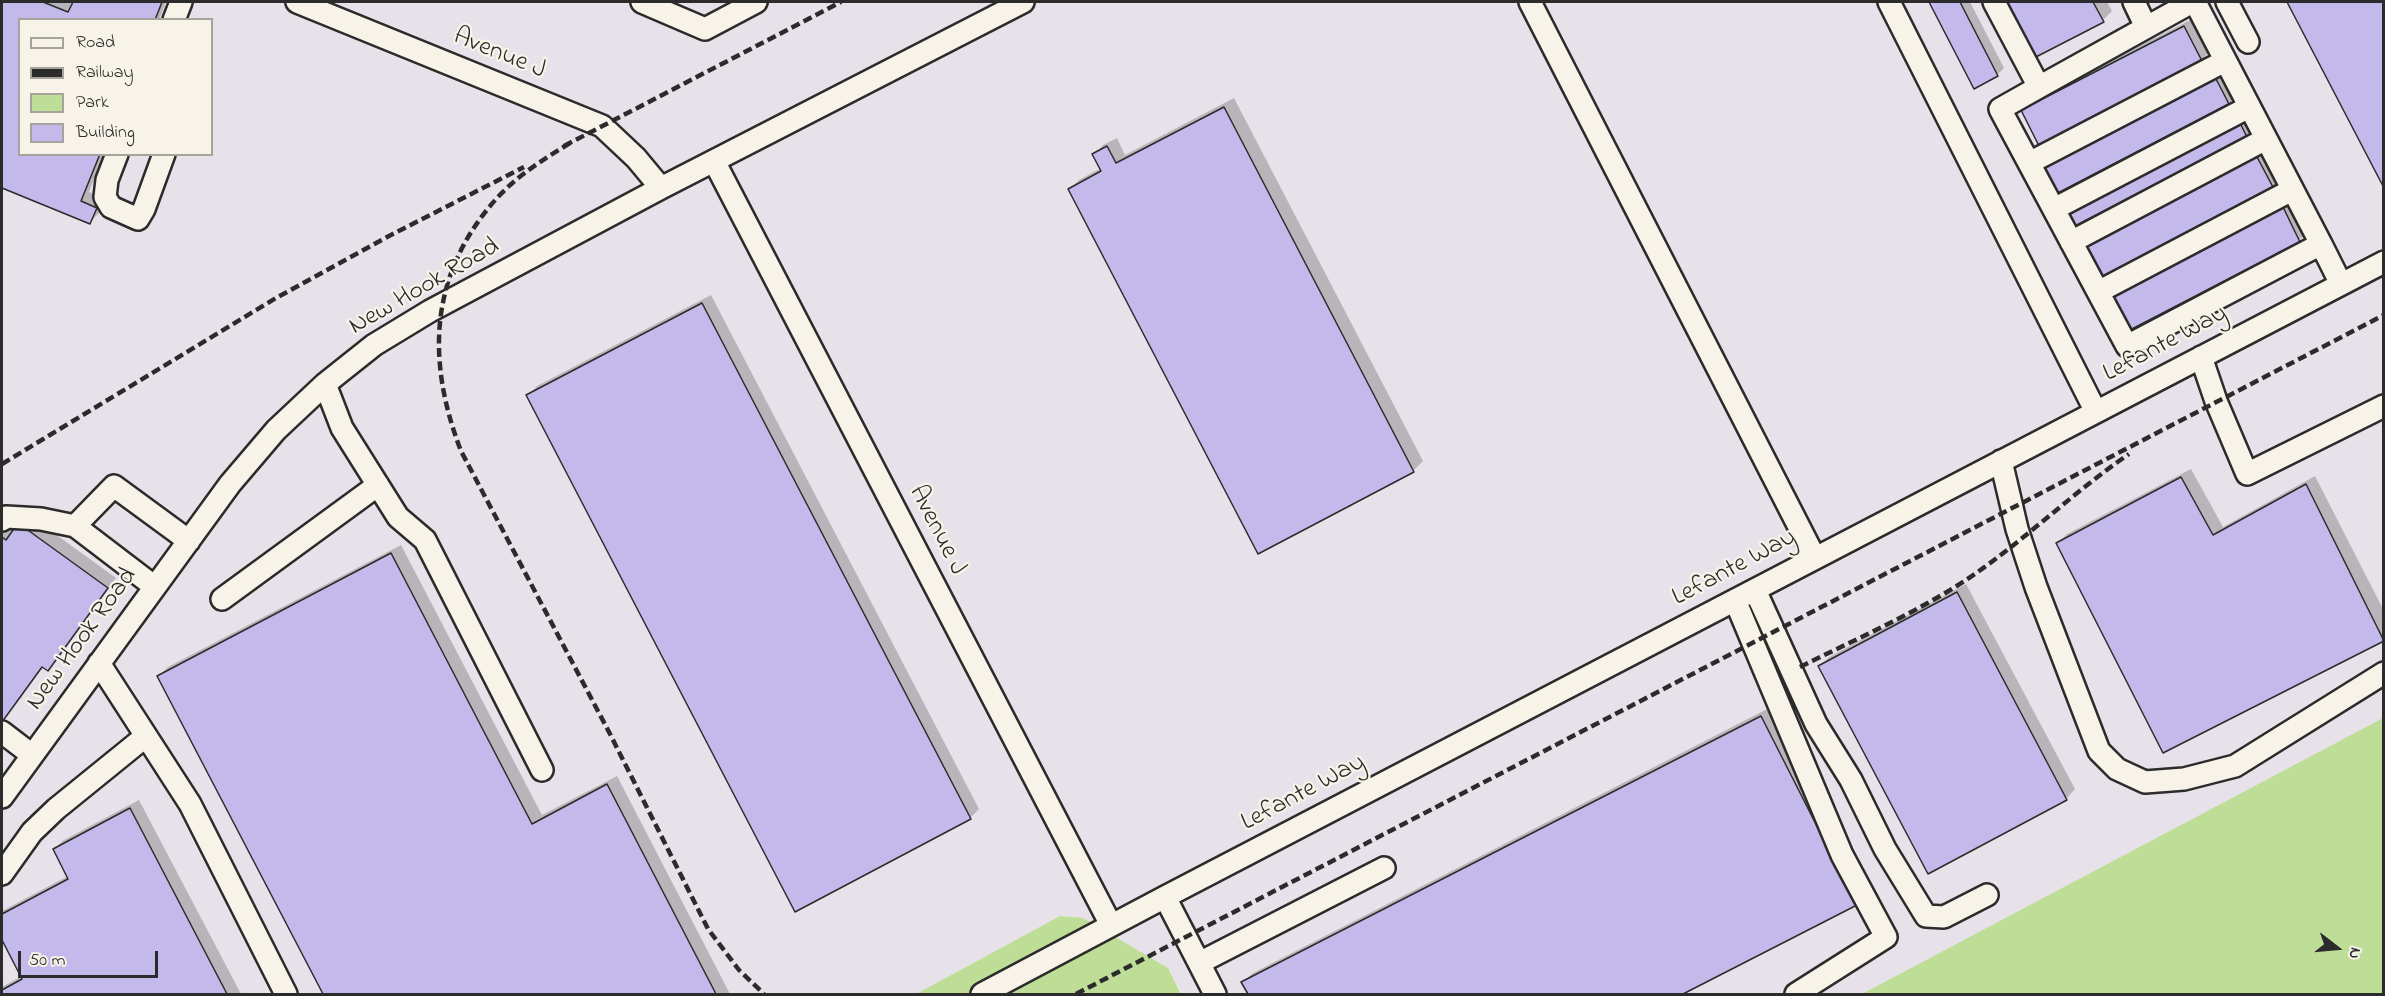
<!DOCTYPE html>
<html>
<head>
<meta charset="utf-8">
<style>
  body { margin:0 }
  #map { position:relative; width:2385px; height:996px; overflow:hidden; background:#f7f3e8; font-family:"Indie Flower",sans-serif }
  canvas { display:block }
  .frame { position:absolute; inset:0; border:3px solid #2b2b2b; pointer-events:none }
  .legend { position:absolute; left:18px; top:18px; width:195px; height:138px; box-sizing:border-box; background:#f7f3e8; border:2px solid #a5a39c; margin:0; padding:8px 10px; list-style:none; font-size:18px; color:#2b2b2b }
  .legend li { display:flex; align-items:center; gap:12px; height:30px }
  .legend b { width:30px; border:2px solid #a5a39c }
  .north { position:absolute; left:2307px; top:918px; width:60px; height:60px; -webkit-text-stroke:4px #f7f3e8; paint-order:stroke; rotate:106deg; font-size:16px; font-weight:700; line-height:24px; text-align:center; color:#2b2b2b }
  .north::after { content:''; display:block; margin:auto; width:21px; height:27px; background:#2b2b2b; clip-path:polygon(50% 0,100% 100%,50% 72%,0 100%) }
  .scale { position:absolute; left:18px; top:951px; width:140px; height:27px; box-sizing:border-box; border:3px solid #2b2b2b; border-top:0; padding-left:8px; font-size:18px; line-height:21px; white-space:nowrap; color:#2b2b2b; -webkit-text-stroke:4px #f7f3e8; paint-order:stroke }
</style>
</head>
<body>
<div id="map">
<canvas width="2385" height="996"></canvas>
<div class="frame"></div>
<ul class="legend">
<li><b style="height:8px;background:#f7f3e8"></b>Road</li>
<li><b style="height:8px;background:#2b2b2b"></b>Railway</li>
<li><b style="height:16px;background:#bede97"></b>Park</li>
<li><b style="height:16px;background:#c3b9eb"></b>Building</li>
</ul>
<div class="north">N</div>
<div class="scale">50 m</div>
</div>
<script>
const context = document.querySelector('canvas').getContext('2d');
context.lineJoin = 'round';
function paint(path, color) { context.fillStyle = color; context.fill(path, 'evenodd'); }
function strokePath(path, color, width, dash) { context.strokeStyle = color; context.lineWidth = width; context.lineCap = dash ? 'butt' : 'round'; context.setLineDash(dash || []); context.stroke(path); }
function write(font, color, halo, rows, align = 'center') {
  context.font = font + ' "Indie Flower",sans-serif'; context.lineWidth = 4.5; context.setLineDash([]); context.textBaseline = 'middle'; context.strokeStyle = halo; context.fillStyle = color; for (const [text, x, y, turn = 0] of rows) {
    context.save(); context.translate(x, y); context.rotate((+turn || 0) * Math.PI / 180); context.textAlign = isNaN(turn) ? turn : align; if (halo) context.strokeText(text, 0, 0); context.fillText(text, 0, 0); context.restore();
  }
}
paint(new Path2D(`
  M 2,2 L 2383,2 L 2383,720 L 1863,994 L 1182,994 L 1168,968 L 1079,918 L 1061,916 L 916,994 L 2,994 ZM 20,20 L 212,20 L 212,154 L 20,154 Z`), '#e7e2e9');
paint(new Path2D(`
  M 2383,718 L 2383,994 L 1862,994 Z
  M 1060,916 L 1083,918 L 1168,968 L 1181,994 L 916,994 Z`), '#bede97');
paint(new Path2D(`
  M 2,2 L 166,2 L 159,20 L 20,20 L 20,154 L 104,154 L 89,192 L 105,198 L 99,213 L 90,222 L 2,186 Z
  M 1931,2 L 1970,2 L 2004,68 L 1997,75 L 1975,87 Z
  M 2007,2 L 2107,2 L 2112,11 L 2103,20 L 2035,56 Z
  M 2289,2 L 2384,2 L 2384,184 Z
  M 2194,18 L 2211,51 L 2201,60 L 2023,111 L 2032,101 Z
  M 2225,69 L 2238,94 L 2229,103 L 2059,191 Z
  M 1234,98 L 1423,461 L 1413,471 L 1070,189 L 1079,180 L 1101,168 L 1094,155 L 1103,145 L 1117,138 L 1125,155 Z
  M 2246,115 L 2253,129 L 2246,136 L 2076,224 Z
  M 2266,147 L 2282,178 L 2273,188 L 2103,275 Z
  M 2292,199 L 2309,231 L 2299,240 L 2131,328 L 2114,296 Z
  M 711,295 L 979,809 L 970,818 L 528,396 L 537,386 Z
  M 2191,469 L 2223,527 L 2315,476 L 2384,611 L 2384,640 L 2164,751 L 2058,543 L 2067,534 Z
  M 29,515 L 116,578 L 57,660 L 48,669 L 44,666 L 11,711 L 2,720 L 2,522 L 15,531 Z
  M 401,545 L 542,815 L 617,776 L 730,994 L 324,994 L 159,676 L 168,667 Z
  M 1966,584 L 2075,789 L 2066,799 L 1820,666 L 1829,657 Z
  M 1771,707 L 1857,904 L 1680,994 L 1250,994 L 1243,982 L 1253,973 Z
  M 139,800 L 241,994 L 2,994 L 2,987 L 22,976 L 2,937 L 2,911 L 68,876 L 54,849 L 64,840 Z`), '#0003');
const building = new Path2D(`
  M 2,2 L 43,2 L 68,12 L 73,2 L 162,2 L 155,20 L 20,20 L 20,154 L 100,154 L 81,201 L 97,208 L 90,224 L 2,188 Z
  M 1929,2 L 1960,2 L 1998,76 L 1974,89 Z
  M 2005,2 L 2093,2 L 2104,22 L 2034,58 Z
  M 2287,2 L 2384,2 L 2384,188 Z
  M 2184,26 L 2202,61 L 2039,146 L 2021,110 Z
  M 2215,77 L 2229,104 L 2058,193 L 2044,165 Z
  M 1224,107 L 1414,472 L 1258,554 L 1068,189 L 1101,171 L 1092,154 L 1107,146 L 1116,163 Z
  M 2239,121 L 2247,137 L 2075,226 L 2067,210 Z
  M 2256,155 L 2274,189 L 2102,277 L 2085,243 Z
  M 2283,207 L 2300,242 L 2130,330 L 2112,295 Z
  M 702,303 L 971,819 L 795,912 L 526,395 Z
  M 2181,477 L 2213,535 L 2306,484 L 2384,641 L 2163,753 L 2056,543 Z
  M 18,523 L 108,588 L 48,671 L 42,667 L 2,722 L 2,537 L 6,540 Z
  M 391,553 L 532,824 L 607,784 L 716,994 L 323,994 L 157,676 Z
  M 1957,592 L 2067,800 L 1928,874 L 1818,666 Z
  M 1761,716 L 1857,905 L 1683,994 L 1248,994 L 1241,982 Z
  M 130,808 L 227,994 L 2,994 L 2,990 L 22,979 L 2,940 L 2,914 L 68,879 L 53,849 Z`);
paint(building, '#c3b9eb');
strokePath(building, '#2b2b2b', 1.5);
const minor = new Path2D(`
  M 297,2 L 602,126 L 636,158 L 661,188
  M 642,2 L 705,29 L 756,2
  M 1530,2 L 1815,558
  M 1889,2 L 2096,412
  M 1994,2 L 2039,87 L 2000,109 L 2127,346 L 2321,244 L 2195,2
  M 2134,2 L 2146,27
  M 2227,2 L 2248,42
  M 174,20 L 181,2
  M 2039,87 L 2192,2
  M 117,154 L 107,180 L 105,197 L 111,207 L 138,219 L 144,209 L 164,154
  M 714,161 L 1111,925
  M 2029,163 L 2225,61
  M 2054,209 L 2249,107
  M 2071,242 L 2266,139
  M 2321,244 L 2341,284
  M 2098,292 L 2292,190
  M 2201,357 L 2216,401 L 2247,474 L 2384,406
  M 325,384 L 342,428 L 398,517 L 425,540 L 542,770
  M 2001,461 L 2017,529 L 2036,587 L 2099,751 L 2117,769 L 2145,782 L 2184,779 L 2235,766 L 2384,673
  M 2,520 L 6,517 L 41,519 L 75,526
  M 155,587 L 75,526 L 114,486 L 189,541
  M 1755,590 L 1816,724 L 1851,780 L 1885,849 L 1926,916 L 1944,917 L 1987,895
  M 222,599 L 378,485
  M 1735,600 L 1842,855 L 1886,937 L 1796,994
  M 99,663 L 190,804 L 286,994
  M 2,732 L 32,755
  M 2,797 L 230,484 L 276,430 L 325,384 L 374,345 L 430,311 L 661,188 L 1023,2
  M 2,874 L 32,832 L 56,809 L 146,736
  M 1165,897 L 1215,994
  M 1199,963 L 1384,868
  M 982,994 L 1165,897 L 2384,262`);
strokePath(minor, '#2b2b2b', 26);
strokePath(minor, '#f7f3e8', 21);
strokePath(new Path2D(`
  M 570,143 C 544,159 518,175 497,198 C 429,274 426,360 461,451 L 609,732 L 708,929 L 739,970 L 764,994
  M 564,146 L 841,2
  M 2,464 L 276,298 L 389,236 L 524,167
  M 1800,667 C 1856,639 1914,614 1966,580 C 2023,542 2072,493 2129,454
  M 1076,994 L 2384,315`), '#2b2b2b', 4.5, [9, 4.5]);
write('26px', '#2b2b2b', '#f7f3e8', [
  ["Avenue J",499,55,22],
  ["New Hook Road",425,288,-30],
  ["Lefante Way",2166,345,-28],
  ["Avenue J",936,531,63],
  ["Lefante Way",1735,569,-28],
  ["New Hook Road",83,640,-54],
  ["Lefante Way",1304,794,-28]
]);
</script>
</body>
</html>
